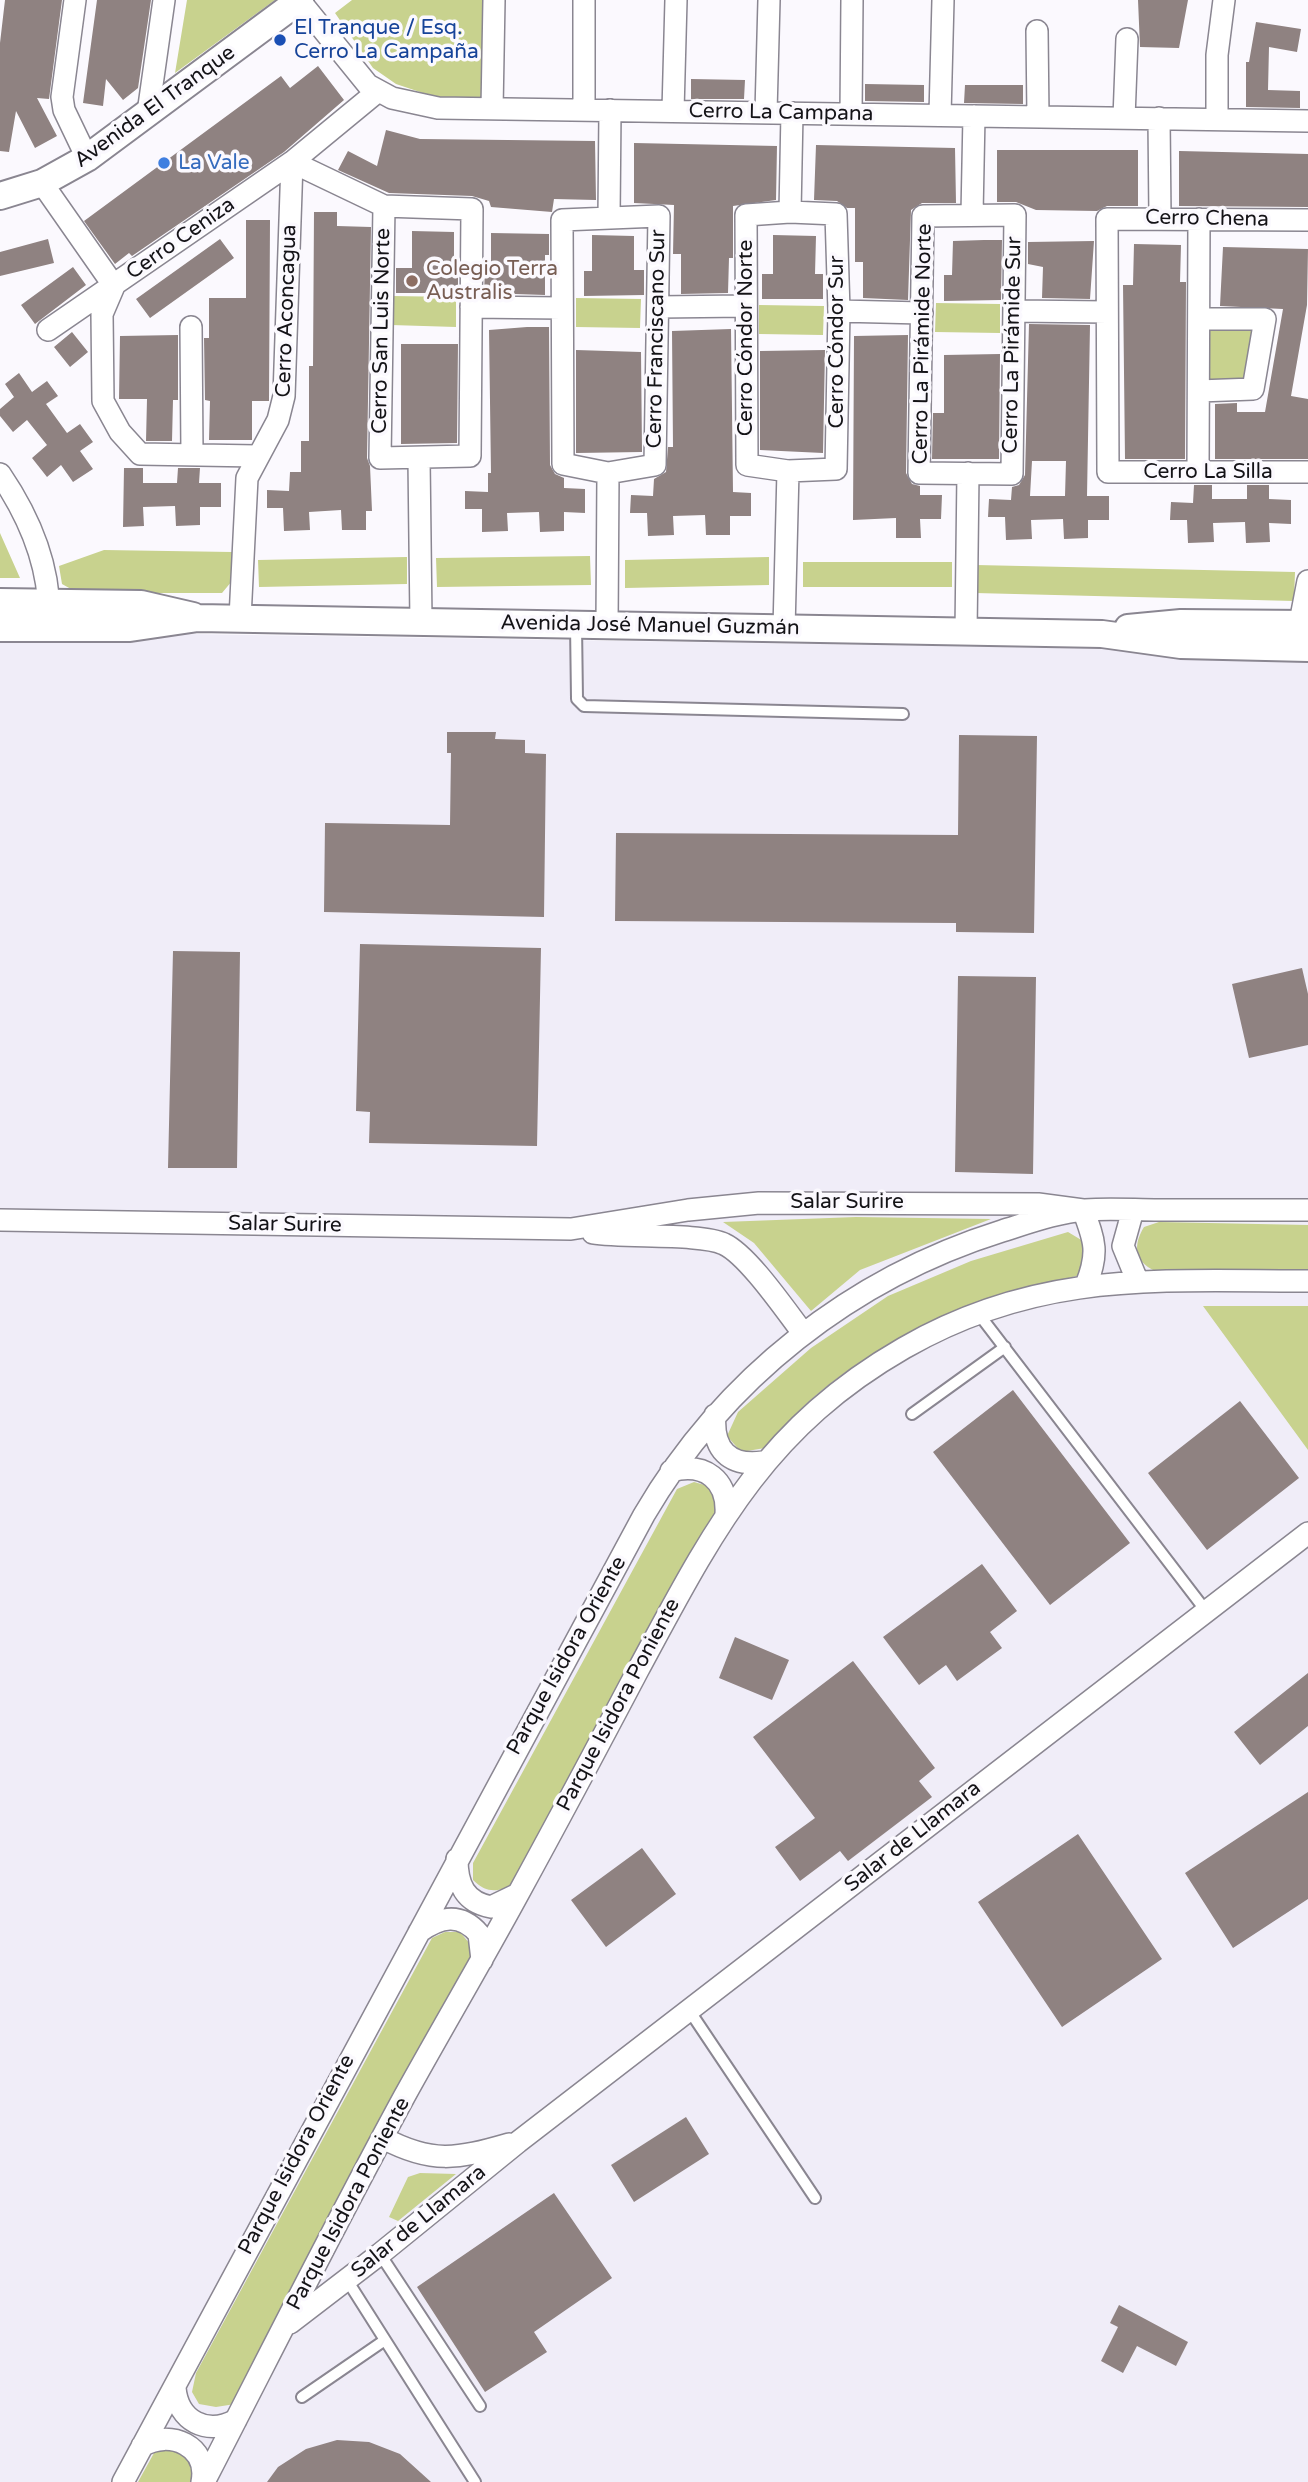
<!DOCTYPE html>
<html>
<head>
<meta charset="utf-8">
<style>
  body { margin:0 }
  canvas { display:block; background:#fbf9fe }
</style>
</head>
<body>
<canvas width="1308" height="2482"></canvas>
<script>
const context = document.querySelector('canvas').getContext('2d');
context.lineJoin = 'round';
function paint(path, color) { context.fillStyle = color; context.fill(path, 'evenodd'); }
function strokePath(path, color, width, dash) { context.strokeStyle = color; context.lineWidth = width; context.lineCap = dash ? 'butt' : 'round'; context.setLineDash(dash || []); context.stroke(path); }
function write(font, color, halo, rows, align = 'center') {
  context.font = font + ' "Varela Round",sans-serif'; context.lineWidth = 7; context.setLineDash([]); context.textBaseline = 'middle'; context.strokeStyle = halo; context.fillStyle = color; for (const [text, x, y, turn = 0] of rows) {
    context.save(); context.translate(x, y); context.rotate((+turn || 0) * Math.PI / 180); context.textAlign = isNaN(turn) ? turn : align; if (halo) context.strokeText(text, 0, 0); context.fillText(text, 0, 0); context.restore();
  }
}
paint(new Path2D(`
  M 0,631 L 1308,652 L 1308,2482 L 0,2482 Z`), '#f0edf8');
paint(new Path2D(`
  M 187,0 L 275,0 L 175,73 Z
  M 352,0 L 485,0 L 481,97 L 441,99 L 396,84 L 373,68 L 335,13 Z
  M 392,296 L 456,297 L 456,327 L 391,325 Z
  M 576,298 L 641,299 L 640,328 L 576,327 Z
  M 936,303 L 1000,304 L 1000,333 L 935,332 Z
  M 759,305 L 824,306 L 823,335 L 759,334 Z
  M 1210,328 L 1254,328 L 1245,381 L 1210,384 Z
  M 0,533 L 20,578 L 0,578 Z
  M 104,550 L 232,552 L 232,581 L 222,593 L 78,593 L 62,584 L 59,566 Z
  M 590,556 L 591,585 L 437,587 L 436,558 Z
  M 407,557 L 407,584 L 259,587 L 258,560 Z
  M 769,557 L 769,585 L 625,588 L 625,560 Z
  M 803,562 L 952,562 L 952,587 L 803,587 Z
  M 976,565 L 1295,572 L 1294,601 L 975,593 Z
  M 856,1217 L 991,1219 L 860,1270 L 811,1311 L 754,1243 L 723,1222 Z
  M 1159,1222 L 1308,1225 L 1308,1271 L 1155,1271 C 1134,1261 1133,1245 1144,1227 Z
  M 1068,1232 L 1083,1241 L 1086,1261 L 1080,1275 C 1045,1285 1006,1291 971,1305 C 895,1334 816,1383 765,1448 L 741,1452 L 727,1436 L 738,1412 L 811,1348 L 888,1296 L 971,1261 Z
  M 1203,1306 L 1308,1306 L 1308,1450 Z
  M 694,1482 L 708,1486 L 717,1499 L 716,1517 L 517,1884 C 499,1891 488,1895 473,1880 L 473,1863 L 677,1489 Z
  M 445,1932 L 460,1932 L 470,1944 L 475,1958 L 235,2404 L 216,2407 L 199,2404 L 192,2392 L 196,2373 L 432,1938 Z
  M 420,2173 L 456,2174 L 398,2221 L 389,2217 L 408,2177 Z
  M 167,2444 L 193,2462 L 191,2482 L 138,2482 L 154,2453 Z`), '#c8d28e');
paint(new Path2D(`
  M 5,0 L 62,0 L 49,99 L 37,98 L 57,136 L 35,148 L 16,111 L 9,152 L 0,151 L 0,43 Z
  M 97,0 L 151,0 L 138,88 L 123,100 L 106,79 L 103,106 L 83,103 Z
  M 1138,0 L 1188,0 L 1179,48 L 1140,47 Z
  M 1256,22 L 1301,29 L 1297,52 L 1269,47 L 1268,90 L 1300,91 L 1300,108 L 1246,107 L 1246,62 L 1249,62 Z
  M 318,66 L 344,100 L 284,152 L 132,256 L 129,253 L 115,264 L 84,221 L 281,76 L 290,88 Z
  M 691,79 L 745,80 L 744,99 L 691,99 Z
  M 865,84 L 924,85 L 924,102 L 865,101 Z
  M 965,85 L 1023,85 L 1023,104 L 964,103 Z
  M 386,130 L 420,139 L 595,141 L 596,200 L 554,199 L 552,212 L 491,207 L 489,201 L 472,196 L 389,193 L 338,170 L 348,151 L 377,166 Z
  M 634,143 L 777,146 L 776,200 L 733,206 L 733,258 L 729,258 L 728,293 L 681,294 L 681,254 L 673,254 L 674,205 L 634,203 Z
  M 816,145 L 955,148 L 956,203 L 922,203 L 911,210 L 908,300 L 863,298 L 863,262 L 855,262 L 855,208 L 847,208 L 837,201 L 814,200 Z
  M 997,150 L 1138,150 L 1138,206 L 1107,206 L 1097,211 L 1036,210 L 1016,202 L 997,202 Z
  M 1179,151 L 1308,154 L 1308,207 L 1179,206 Z
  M 314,212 L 337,212 L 337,226 L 371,227 L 367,458 L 370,466 L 372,511 L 366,511 L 366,530 L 342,530 L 341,510 L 309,512 L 310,530 L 284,531 L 283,508 L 267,508 L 267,490 L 289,491 L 290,472 L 301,472 L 301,441 L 309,441 L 309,366 L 313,366 Z
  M 246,220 L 270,220 L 269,401 L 252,401 L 252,440 L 209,440 L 210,401 L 205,400 L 204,338 L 209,338 L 209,298 L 246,298 Z
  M 412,231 L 454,232 L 454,268 L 458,268 L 458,293 L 396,293 L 396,268 L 412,268 Z
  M 491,233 L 549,234 L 549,255 L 545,255 L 545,295 L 484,293 L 485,268 L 491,268 Z
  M 592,235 L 634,236 L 634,270 L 644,270 L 644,295 L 584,296 L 584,271 L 592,271 Z
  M 773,235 L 816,236 L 815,274 L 823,274 L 823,299 L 762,299 L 762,274 L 773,274 Z
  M 48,239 L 54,263 L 0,276 L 0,252 Z
  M 220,239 L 234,258 L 150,318 L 136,299 Z
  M 984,240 L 1002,240 L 1001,300 L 944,301 L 944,275 L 952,275 L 953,241 Z
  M 1094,241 L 1090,299 L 1042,298 L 1043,267 L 1028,264 L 1028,242 Z
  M 1134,244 L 1181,245 L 1180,282 L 1186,282 L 1185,459 L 1125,459 L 1123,285 L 1133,285 Z
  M 1223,247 L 1308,249 L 1307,305 L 1291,396 L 1308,399 L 1308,459 L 1215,459 L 1215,404 L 1237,403 L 1237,412 L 1265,412 L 1283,309 L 1220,306 Z
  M 73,267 L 86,285 L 35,324 L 21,305 Z
  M 1029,324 L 1090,325 L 1087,496 L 1109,496 L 1109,520 L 1088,520 L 1088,538 L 1064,539 L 1063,519 L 1031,520 L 1032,539 L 1006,540 L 1005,517 L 988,517 L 989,499 L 1011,500 L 1012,487 L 1019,485 L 1025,475 ZM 1032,461 L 1066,461 L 1065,496 L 1030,496 Z
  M 527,327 L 549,327 L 550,465 L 555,474 L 564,478 L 564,488 L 585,489 L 585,513 L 564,512 L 564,531 L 540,532 L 539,512 L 507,513 L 508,531 L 482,532 L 482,509 L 465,509 L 465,491 L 488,492 L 488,473 L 491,473 L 489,330 Z
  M 731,329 L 733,492 L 751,493 L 751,516 L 730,516 L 730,535 L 706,535 L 705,515 L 673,516 L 674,535 L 648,536 L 647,513 L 630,513 L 631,495 L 653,496 L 654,479 L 666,472 L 668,447 L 673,447 L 672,331 Z
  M 72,332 L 88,352 L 70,367 L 54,347 Z
  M 178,335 L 178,400 L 173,400 L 172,441 L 146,441 L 147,399 L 119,399 L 120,336 Z
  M 908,335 L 906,473 L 912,484 L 920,486 L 920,495 L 942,495 L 941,519 L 920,519 L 921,538 L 896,538 L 896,518 L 853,520 L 854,336 Z
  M 401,344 L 458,344 L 457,443 L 401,444 Z
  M 576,350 L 641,352 L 642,452 L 576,453 Z
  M 825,350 L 823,453 L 760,450 L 760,351 Z
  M 1000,354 L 999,459 L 932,459 L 933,413 L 944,413 L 944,355 Z
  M 19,373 L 32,392 L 47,381 L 58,396 L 46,404 L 67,433 L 80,424 L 93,442 L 80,451 L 93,469 L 73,482 L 61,465 L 47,477 L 32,458 L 47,445 L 27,420 L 13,432 L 0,416 L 0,409 L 14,397 L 5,384 Z
  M 124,468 L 143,468 L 143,483 L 177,483 L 178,468 L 200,468 L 199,483 L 221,483 L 221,507 L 200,507 L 200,525 L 176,526 L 175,506 L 143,507 L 144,526 L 123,527 Z
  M 1194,485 L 1212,485 L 1212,499 L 1247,499 L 1247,485 L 1269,485 L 1269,499 L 1291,500 L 1291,524 L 1269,523 L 1270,542 L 1246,543 L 1245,522 L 1213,523 L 1214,542 L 1188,543 L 1187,520 L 1170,520 L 1171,502 L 1193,503 Z
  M 447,732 L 496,732 L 495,739 L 525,740 L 525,753 L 546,754 L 544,917 L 324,912 L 325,823 L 450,825 L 451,753 L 447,753 Z
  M 959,735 L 1037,736 L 1034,933 L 956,932 L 956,923 L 615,921 L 616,833 L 958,835 Z
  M 360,944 L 541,948 L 537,1146 L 369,1143 L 370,1112 L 356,1111 Z
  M 173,951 L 240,952 L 237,1168 L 168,1168 Z
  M 1302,968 L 1308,994 L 1308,1045 L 1249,1058 L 1232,984 Z
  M 958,976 L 1036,977 L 1033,1174 L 955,1172 Z
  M 1013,1390 L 1130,1543 L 1050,1605 L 933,1452 Z
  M 1240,1401 L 1299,1478 L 1207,1550 L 1148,1473 Z
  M 982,1564 L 1017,1611 L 990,1632 L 1002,1648 L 957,1681 L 946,1665 L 919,1685 L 883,1637 Z
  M 735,1637 L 789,1660 L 772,1700 L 719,1678 Z
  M 853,1661 L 935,1768 L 919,1781 L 932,1797 L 848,1861 L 840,1851 L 800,1881 L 775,1847 L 815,1818 L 753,1737 Z
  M 1308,1673 L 1308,1726 L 1260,1765 L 1234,1732 Z
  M 1308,1792 L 1308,1899 L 1233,1948 L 1185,1873 Z
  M 1078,1834 L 1162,1959 L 1062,2027 L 978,1902 Z
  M 642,1848 L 676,1894 L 606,1947 L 571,1900 Z
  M 686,2117 L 709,2154 L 634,2202 L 611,2165 Z
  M 554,2193 L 612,2278 L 534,2332 L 547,2352 L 485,2392 L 417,2287 Z
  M 1119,2305 L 1188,2342 L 1176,2366 L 1137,2346 L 1123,2373 L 1101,2361 L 1118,2327 L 1110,2323 Z
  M 337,2440 L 369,2442 L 400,2454 L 431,2482 L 267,2482 L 278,2467 L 306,2449 Z`), '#8f8281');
const service = new Path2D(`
  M 576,625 L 577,699 L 584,706 L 903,714
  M 978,1313 L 1206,1611
  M 912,1414 L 1005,1347
  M 689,2010 L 815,2198
  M 380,2254 L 480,2406
  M 347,2280 L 475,2482
  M 302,2397 L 385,2340`);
const minor = new Path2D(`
  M 75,0 L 62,97 L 64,110 L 87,158
  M 299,0 L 368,85 L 392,98 L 438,108 L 1308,121
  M 584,0 L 584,110
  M 1037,31 L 1038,117
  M 492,109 L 494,0
  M 673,111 L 676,0
  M 766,112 L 769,0
  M 148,113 L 164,0
  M 851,114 L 852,0
  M 940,115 L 943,0
  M 1124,118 L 1127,39
  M 1159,118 L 1160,218
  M 1217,119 L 1217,55 L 1224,0
  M 292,162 L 384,206 L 472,209 L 470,456 L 380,458 L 384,206
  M 42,183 L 114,286
  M 790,212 L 836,214 L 839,311 L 836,469 L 788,471 L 747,465 L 746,215 Z
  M 790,212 L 792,113
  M 972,214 L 974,116
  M 1015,215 L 1012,474 L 919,473 L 923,216 Z
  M 659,216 L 655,465 L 608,473 L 563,464 L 562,220 Z
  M 609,217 L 610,110
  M 1308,220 L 1107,219 L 1108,472 L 1308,472
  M 114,286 L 102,314 L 103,401 L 120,432 L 140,454 L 257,456
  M 471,307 L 561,308
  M 658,307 L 745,306
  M 839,311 L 922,313
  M 1014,311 L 1107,312
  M 191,327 L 192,454
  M 48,330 L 292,162 L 377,92
  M 1199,391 L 1253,389 L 1265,319 L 1199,319
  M 419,459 L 421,622
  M 1198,471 L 1199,219
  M 0,474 C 30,518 50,565 49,618
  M 240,618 L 247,478 L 278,420 L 284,396 L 292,162
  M 607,625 L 608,473
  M 784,629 L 788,471
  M 966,632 L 968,473
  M 1297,638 L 1308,581
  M 1133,1210 L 1123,1246 L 1137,1280
  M 0,1220 L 571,1229 L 688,1210 L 759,1203 L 1038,1204 L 1083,1210 C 1095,1241 1099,1253 1086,1285
  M 593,1233 C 624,1238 702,1233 724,1244 C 748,1255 786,1311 803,1333
  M 715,1415 C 712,1449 729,1467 763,1462
  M 671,1471 C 705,1462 728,1480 726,1514
  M 457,1859 C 457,1885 465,1902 491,1907 L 518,1894
  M 419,1932 C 440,1917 460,1912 479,1934 L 482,1960
  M 383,2138 C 432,2164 457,2159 509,2144
  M 290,2323 L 380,2254 L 518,2142 L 1308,1533
  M 175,2388 C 178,2421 207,2436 236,2420
  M 142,2446 C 170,2429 209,2446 202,2482
  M 123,2482 L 644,1515 C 724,1378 852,1278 1002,1231 C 1028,1223 1058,1212 1085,1210 C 1109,1208 1135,1210 1159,1210 C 1209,1210 1258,1210 1308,1210
  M 204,2482 C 270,2354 335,2224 404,2097 C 441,2030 480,1964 517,1896 C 558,1821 598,1746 638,1670 C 712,1533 763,1429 904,1348 C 1040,1270 1158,1281 1308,1281`);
const tertiary = new Path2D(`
  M 0,196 L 42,183 L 87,158 L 300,0
  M 0,602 L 141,604 L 193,616
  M 0,628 L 130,628 L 198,618 L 1102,634 L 1181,645 L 1308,648
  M 1128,628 L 1181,623 L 1308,624`);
strokePath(service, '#8a8691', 14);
strokePath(minor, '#8a8691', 24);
strokePath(tertiary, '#8a8691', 30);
strokePath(service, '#fff', 10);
strokePath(minor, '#fff', 21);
strokePath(tertiary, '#fff', 26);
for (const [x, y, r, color] of [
  [280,40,7,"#1a4fb4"],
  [164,163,7,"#3f7fe0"],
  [412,281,7,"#8d6e63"]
]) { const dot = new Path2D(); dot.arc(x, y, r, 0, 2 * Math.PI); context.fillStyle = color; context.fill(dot); strokePath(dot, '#fbf9fe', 2.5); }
write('21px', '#164399', '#fbf9fe', [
  ["El Tranque / Esq.",294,28],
  ["Cerro La Campaña",294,52]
], 'left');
write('21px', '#141317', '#fbf9fe', [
  ["Avenida El Tranque",155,107,-36],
  ["Cerro La Campana",781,113,1],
  ["Cerro Chena",1207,219,1],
  ["Cerro Ceniza",181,239,-35],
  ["Cerro Aconcagua",287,311,-88],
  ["Cerro San Luis Norte",382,331,-89],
  ["Cerro Cóndor Norte",746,338,-90],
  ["Cerro Franciscano Sur",657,339,-89],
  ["Cerro Cóndor Sur",837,342,-90],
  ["Cerro La Pirámide Norte",923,344,-89],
  ["Cerro La Pirámide Sur",1013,345,-89],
  ["Cerro La Silla",1208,472],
  ["Avenida José Manuel Guzmán",650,626,1],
  ["Salar Surire",847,1202],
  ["Salar Surire",285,1225,1],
  ["Parque Isidora Oriente",567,1656,-61],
  ["Parque Isidora Poniente",619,1705,-62],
  ["Salar de Llamara",913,1837,-38],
  ["Parque Isidora Oriente",297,2155,-62],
  ["Parque Isidora Poniente",349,2204,-62],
  ["Salar de Llamara",419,2222,-39]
]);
write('21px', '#366cbe', '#fbf9fe', [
  ["La Vale",178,163]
], 'left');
write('21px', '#785e54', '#fbf9fe', [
  ["Colegio Terra",426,269],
  ["Australis",426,293]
], 'left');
</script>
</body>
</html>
